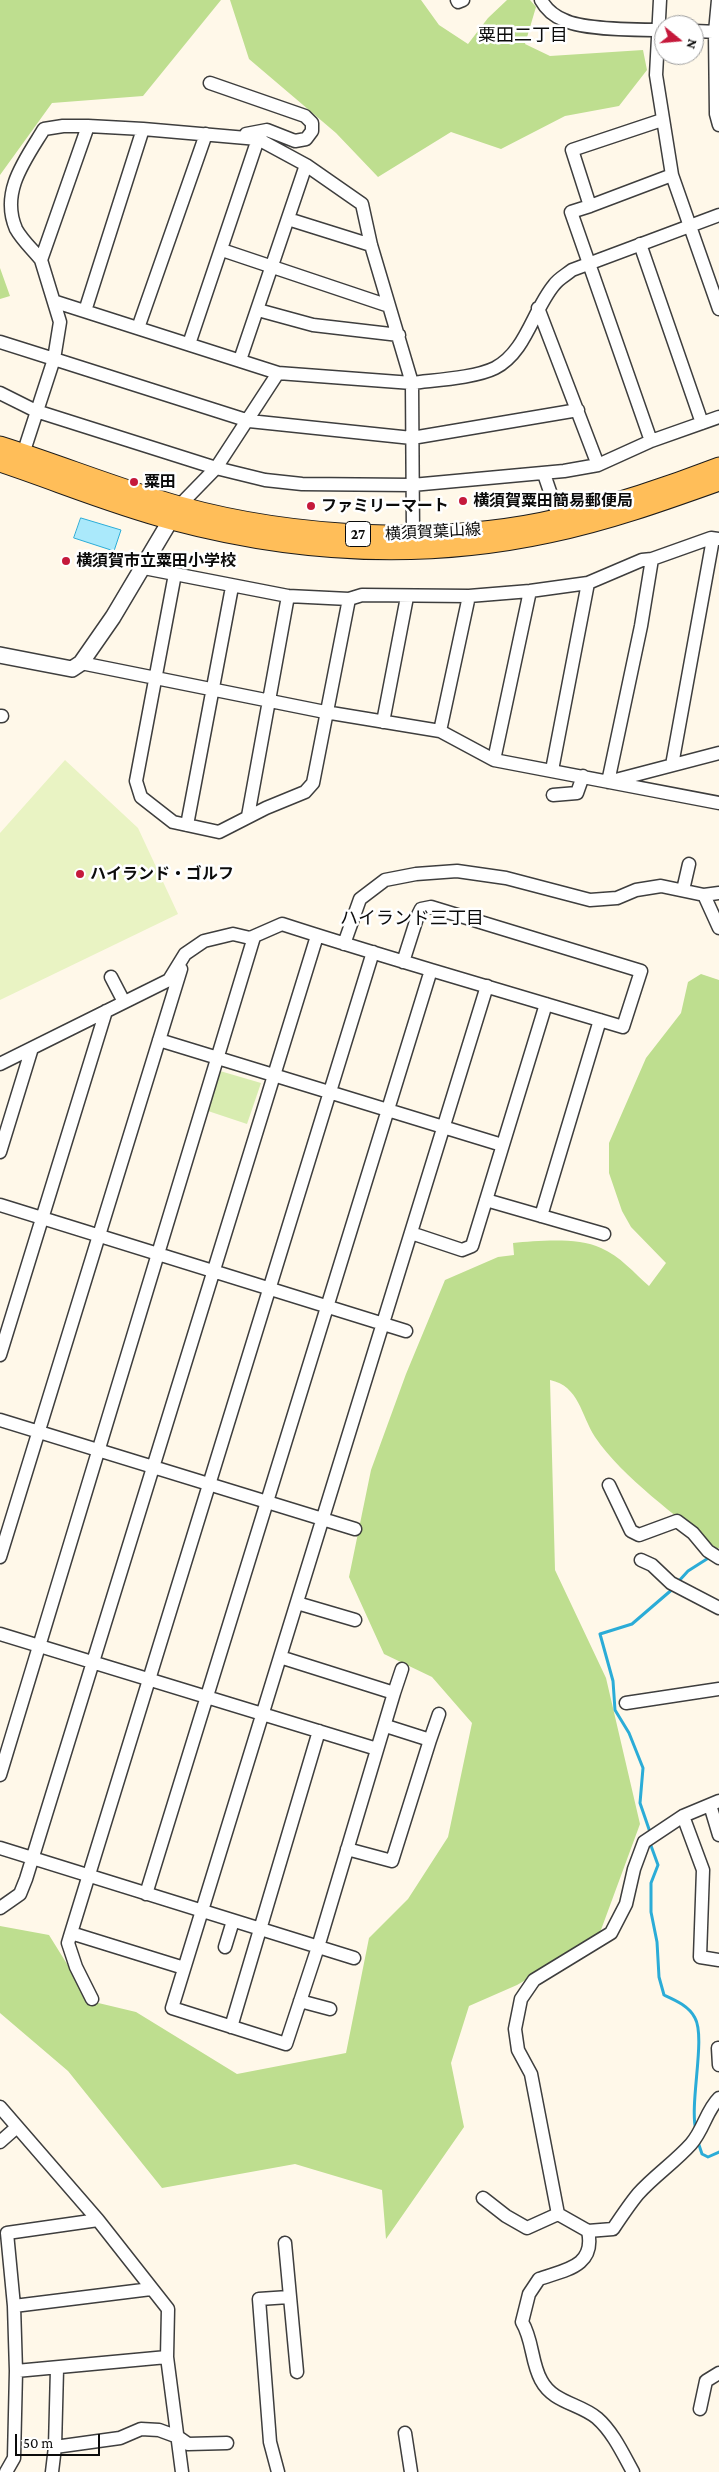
<!DOCTYPE html>
<html>
<head>
<meta charset="utf-8">
<style>
  body { margin:0 }
  #map { position:relative; width:719px; height:2472px; overflow:hidden; background:#fff8e9; font-family:"Crimson Pro",serif }
  canvas { display:block }
  .north { position:absolute; left:654px; top:15px; width:50px; height:50px; box-sizing:border-box; background:#fff; border:1px solid #9d9d9d; border-radius:50%; rotate:107deg; font-size:14px; font-weight:700; line-height:20px; text-align:center; color:#0b0b0b }
  .north::after { content:''; display:block; margin:auto; width:18px; height:22px; background:#c5193b; clip-path:polygon(50% 0,100% 100%,50% 72%,0 100%) }
  .scale { position:absolute; left:15px; top:2434px; width:85px; height:22px; box-sizing:border-box; border:2px solid #0b0b0b; border-top:0; padding-left:6px; font-size:15px; line-height:18px; white-space:nowrap; color:#0b0b0b; -webkit-text-stroke:4px #fff; paint-order:stroke }
</style>
</head>
<body>
<div id="map">
<canvas width="719" height="2472"></canvas>
<div class="north">N</div>
<div class="scale">50 m</div>
</div>
<script>
const context = document.querySelector('canvas').getContext('2d');
context.lineJoin = 'round';
function paint(path, color) { context.fillStyle = color; context.fill(path, 'evenodd'); }
function strokePath(path, color, width, dash) { context.strokeStyle = color; context.lineWidth = width; context.lineCap = dash ? 'butt' : 'round'; context.setLineDash(dash || []); context.stroke(path); }
function write(font, color, halo, rows, align = 'center') {
  context.font = font + ' "Crimson Pro","Noto Sans JP",serif'; context.lineWidth = 5; context.setLineDash([]); context.textBaseline = 'middle'; context.strokeStyle = halo; context.fillStyle = color; for (const [text, x, y, turn = 0] of rows) {
    context.save(); context.translate(x, y); context.rotate((+turn || 0) * Math.PI / 180); context.textAlign = isNaN(turn) ? turn : align; if (halo) context.strokeText(text, 0, 0); context.fillText(text, 0, 0); context.restore();
  }
}
paint(new Path2D(`
  M 220,1071 L 261,1083 L 247,1124 L 208,1111 Z`), '#d8ecb0');
paint(new Path2D(`
  M 0,0 L 221,0 L 143,96 L 52,103 L 0,175 Z
  M 230,0 L 421,0 L 439,25 L 468,44 L 488,18 L 507,0 L 530,0 L 536,7 L 525,44 L 550,56 L 643,50 L 647,70 L 619,106 L 565,116 L 501,149 L 451,132 L 378,177 L 336,133 L 249,59 Z
  M 0,268 L 10,296 L 0,299 Z
  M 701,974 L 719,980 L 719,1548 L 716,1548 C 677,1516 623,1478 595,1437 C 581,1415 579,1386 550,1380 L 555,1570 L 606,1678 L 640,1824 L 598,1938 L 517,1985 L 469,2006 L 451,2063 L 464,2127 L 386,2239 L 382,2190 L 295,2164 L 162,2188 L 68,2071 L 0,2013 L 0,1926 L 49,1935 L 90,2001 L 136,2012 L 237,2074 L 346,2053 L 369,1938 L 408,1899 L 448,1837 L 472,1723 L 432,1677 L 384,1654 L 349,1577 L 371,1470 L 406,1374 L 445,1280 L 498,1257 L 514,1255 L 513,1243 C 538,1241 577,1237 601,1248 C 620,1256 634,1273 649,1286 L 666,1263 L 631,1227 L 622,1211 L 609,1173 L 609,1143 L 646,1058 L 681,1013 L 688,982 Z`), '#bede8f');
paint(new Path2D(`
  M 65,760 L 138,828 L 178,914 L 0,1000 L 0,833 Z`), '#e9f3c3');
const water = new Path2D(`
  M 81,518 L 121,530 L 114,551 L 74,538 Z`);
paint(water, '#aae9fb');
strokePath(water, '#2bacd7', 1);
strokePath(new Path2D(`
  M 678,1582 L 688,1571 L 710,1557
  M 651,1835 L 640,1803 L 643,1768 L 629,1733 L 615,1710 L 613,1681 L 600,1634 L 632,1624 L 675,1587
  M 650,1843 L 658,1865 L 651,1883 L 651,1912 L 657,1942 L 659,1977 L 664,1995 C 675,2000 689,2006 695,2018 C 706,2038 689,2104 696,2131
  M 698,2142 L 702,2154 L 708,2157 L 719,2152`), '#2bacd7', 3);
const minor = new Path2D(`
  M 457,0 L 458,2 L 463,0
  M 541,0 C 546,9 554,16 564,20 C 583,30 640,30 664,30
  M 660,0 L 656,75 L 672,175 L 719,309
  M 718,0 L 715,32 L 716,114 L 719,125
  M 694,31 L 719,32
  M 210,83 L 305,116 L 312,123 L 312,131 L 306,139 L 295,141 L 267,130 L 246,134
  M 590,206 L 672,175
  M 288,219 L 371,245
  M 640,244 L 702,423
  M 222,250 L 389,306
  M 41,260 C 33,250 22,240 16,229 C 0,192 25,160 44,129 L 63,126 L 88,126
  M 56,302 L 278,373
  M 538,308 L 598,465
  M 258,310 L 313,325 L 399,335
  M 85,311 L 143,129
  M 138,328 L 206,134
  M 0,342 L 54,359 L 60,322 L 41,260 L 88,126 L 143,129 L 258,139 L 306,165 L 362,204 L 371,245 L 412,383 L 278,373 L 216,468 L 179,506
  M 189,344 L 258,139
  M 240,360 L 306,165
  M 0,393 L 36,411 L 216,468 L 265,480 L 302,484 L 412,485 L 564,471 L 598,465 L 651,441 L 719,417
  M 651,441 L 571,212 L 590,206 L 572,150 L 662,120
  M 23,454 L 54,359 L 249,421 L 412,438 L 578,410
  M 544,474 L 559,518
  M 413,535 L 412,383 C 434,380 475,378 495,368 C 526,352 533,310 554,285 C 558,279 566,275 572,270 L 719,215
  M 652,559 L 641,626 L 608,782 L 719,753
  M 144,568 L 288,596 L 349,599 L 362,595 L 469,596 L 530,591 L 588,583 L 642,560 L 652,559 L 711,538 L 719,539
  M 175,574 L 136,781 L 141,797 L 173,822 L 219,832 L 266,808 L 305,792 L 313,783 L 349,599
  M 81,663 L 325,712 L 440,731 L 494,760 L 719,803
  M 0,716 L 2,716
  M 383,722 L 407,597
  M 440,731 L 469,596
  M 494,760 L 530,591
  M 672,765 L 713,539
  M 552,770 L 588,583
  M 553,795 L 577,793 L 583,776
  M 248,816 L 288,596
  M 187,825 L 232,587
  M 683,890 L 689,864
  M 704,895 L 719,928
  M 344,944 L 360,899 L 385,880 L 416,874 L 457,871 L 506,878 L 590,900 L 617,898 L 636,890 L 661,886 L 704,895 L 719,893
  M 111,977 L 124,1002
  M 159,1040 L 502,1145
  M 0,1064 L 169,980 L 185,954 L 204,941 L 233,934 L 250,938 L 282,924 C 331,940 381,955 431,970 L 623,1027 L 641,971 L 431,907 L 421,909 L 418,915 L 403,962
  M 0,1152 L 32,1048
  M 486,1200 L 604,1234
  M 0,1205 L 406,1331
  M 541,1216 L 600,1020
  M 411,1233 L 462,1250 L 472,1246 L 546,1004
  M 0,1355 L 106,1011
  M 0,1420 L 355,1529
  M 609,1485 L 631,1531 L 639,1535 L 677,1521 L 693,1533 L 708,1551 L 719,1558
  M 0,1557 L 181,969
  M 641,1560 L 652,1565 L 671,1583 L 719,1608
  M 297,1603 L 355,1620
  M 0,1634 L 377,1749
  M 280,1657 L 394,1693 L 318,1947 L 286,2044 L 172,2008 L 280,1657 L 487,986
  M 394,1693 L 402,1669
  M 626,1703 L 719,1689
  M 430,1740 L 439,1714
  M 0,1775 L 254,937
  M 710,1805 L 719,1835
  M 683,1816 L 703,1870 L 700,1957 L 719,1960
  M 0,1848 L 354,1958
  M 347,1849 L 392,1861 L 430,1740 L 386,1726
  M 146,1894 L 431,970
  M 0,1908 L 20,1894 L 26,1879 L 317,936
  M 71,1933 L 68,1943 L 76,1967 L 92,1999
  M 225,1947 L 233,1921
  M 184,1968 L 71,1933 L 373,952
  M 300,2001 L 330,2009
  M 231,2027 L 319,1731
  M 718,2048 L 719,2065
  M 0,2107 L 98,2220 L 168,2309 L 167,2357 L 182,2472
  M 0,2142 L 17,2127
  M 483,2198 L 506,2216 L 527,2228 L 558,2214
  M 588,2231 L 613,2229 C 621,2217 629,2205 638,2194 C 654,2176 675,2162 691,2144 C 704,2129 706,2111 719,2098
  M 285,2243 L 297,2372
  M 14,2306 L 151,2289
  M 16,2371 L 167,2357
  M 700,2409 L 706,2381 L 719,2373
  M 405,2433 L 411,2472
  M 55,2447 L 120,2438 L 141,2429 L 159,2430 L 178,2437 L 188,2444 L 227,2443
  M 6,2472 L 14,2458 L 16,2371 L 14,2306 L 7,2233 L 98,2220
  M 52,2472 L 55,2447 L 57,2369
  M 278,2472 L 270,2442 L 259,2299 L 289,2297
  M 633,2472 C 623,2454 613,2432 597,2418 C 579,2403 553,2403 541,2380 C 531,2362 533,2340 522,2322 L 529,2294 L 539,2279 C 564,2270 596,2267 588,2231 L 558,2214 L 531,2074 L 518,2050 L 515,2029 L 521,1999 L 534,1980 L 611,1933 L 626,1904 L 634,1869 L 644,1842 L 683,1816 L 719,1801`);
const tertiary = new Path2D(`
  M 0,655 L 72,669 L 81,663 L 113,617 L 176,511`);
const primary = new Path2D(`
  M 0,446 C 60,465 119,489 179,506 C 294,538 444,546 561,518 C 615,504 667,487 719,467
  M 0,462 C 57,481 114,505 172,520 C 296,553 424,560 549,533 C 607,521 663,501 719,481`);
strokePath(minor, '#3e3e3e', 15);
strokePath(tertiary, '#3e3e3e', 18);
strokePath(primary, '#1c1c1c', 21);
strokePath(minor, '#fff', 12);
strokePath(tertiary, '#fff', 15);
strokePath(primary, '#ffbe59', 19);
for (const [x, y, r, color] of [
  [134,482,5,"#c5193b"],
  [463,501,5,"#c5193b"],
  [311,506,5,"#c5193b"],
  [66,561,5,"#c5193b"],
  [80,874,5,"#c5193b"]
]) { const dot = new Path2D(); dot.arc(x, y, r, 0, 2 * Math.PI); context.fillStyle = color; context.fill(dot); strokePath(dot, '#fff', 2); }
for (const [x, y, w] of [
  [358,534,25]
]) { const box = new Path2D(); box.roundRect(x - w / 2, y - 12.5, w, 25, 4); context.fillStyle = '#fff'; context.fill(box); strokePath(box, '#0b0b0b', 1); }
write('bold 15px', '#0b0b0b', null, [
  ["27",358,534]
]);
write('bold 16px', '#0b0b0b', '#fff', [
  ["粟田",144,482],
  ["横須賀粟田簡易郵便局",473,501],
  ["ファミリーマート",321,506],
  ["横須賀市立粟田小学校",76,561],
  ["ハイランド・ゴルフ",90,874]
], 'left');
write('16px', '#0b0b0b', '#fff', [
  ["横須賀葉山線",433,532,-3]
]);
write('18px', '#0b0b0b', '#fff', [
  ["粟田二丁目",523,35],
  ["ハイランド三丁目",412,918]
]);
</script>
</body>
</html>
